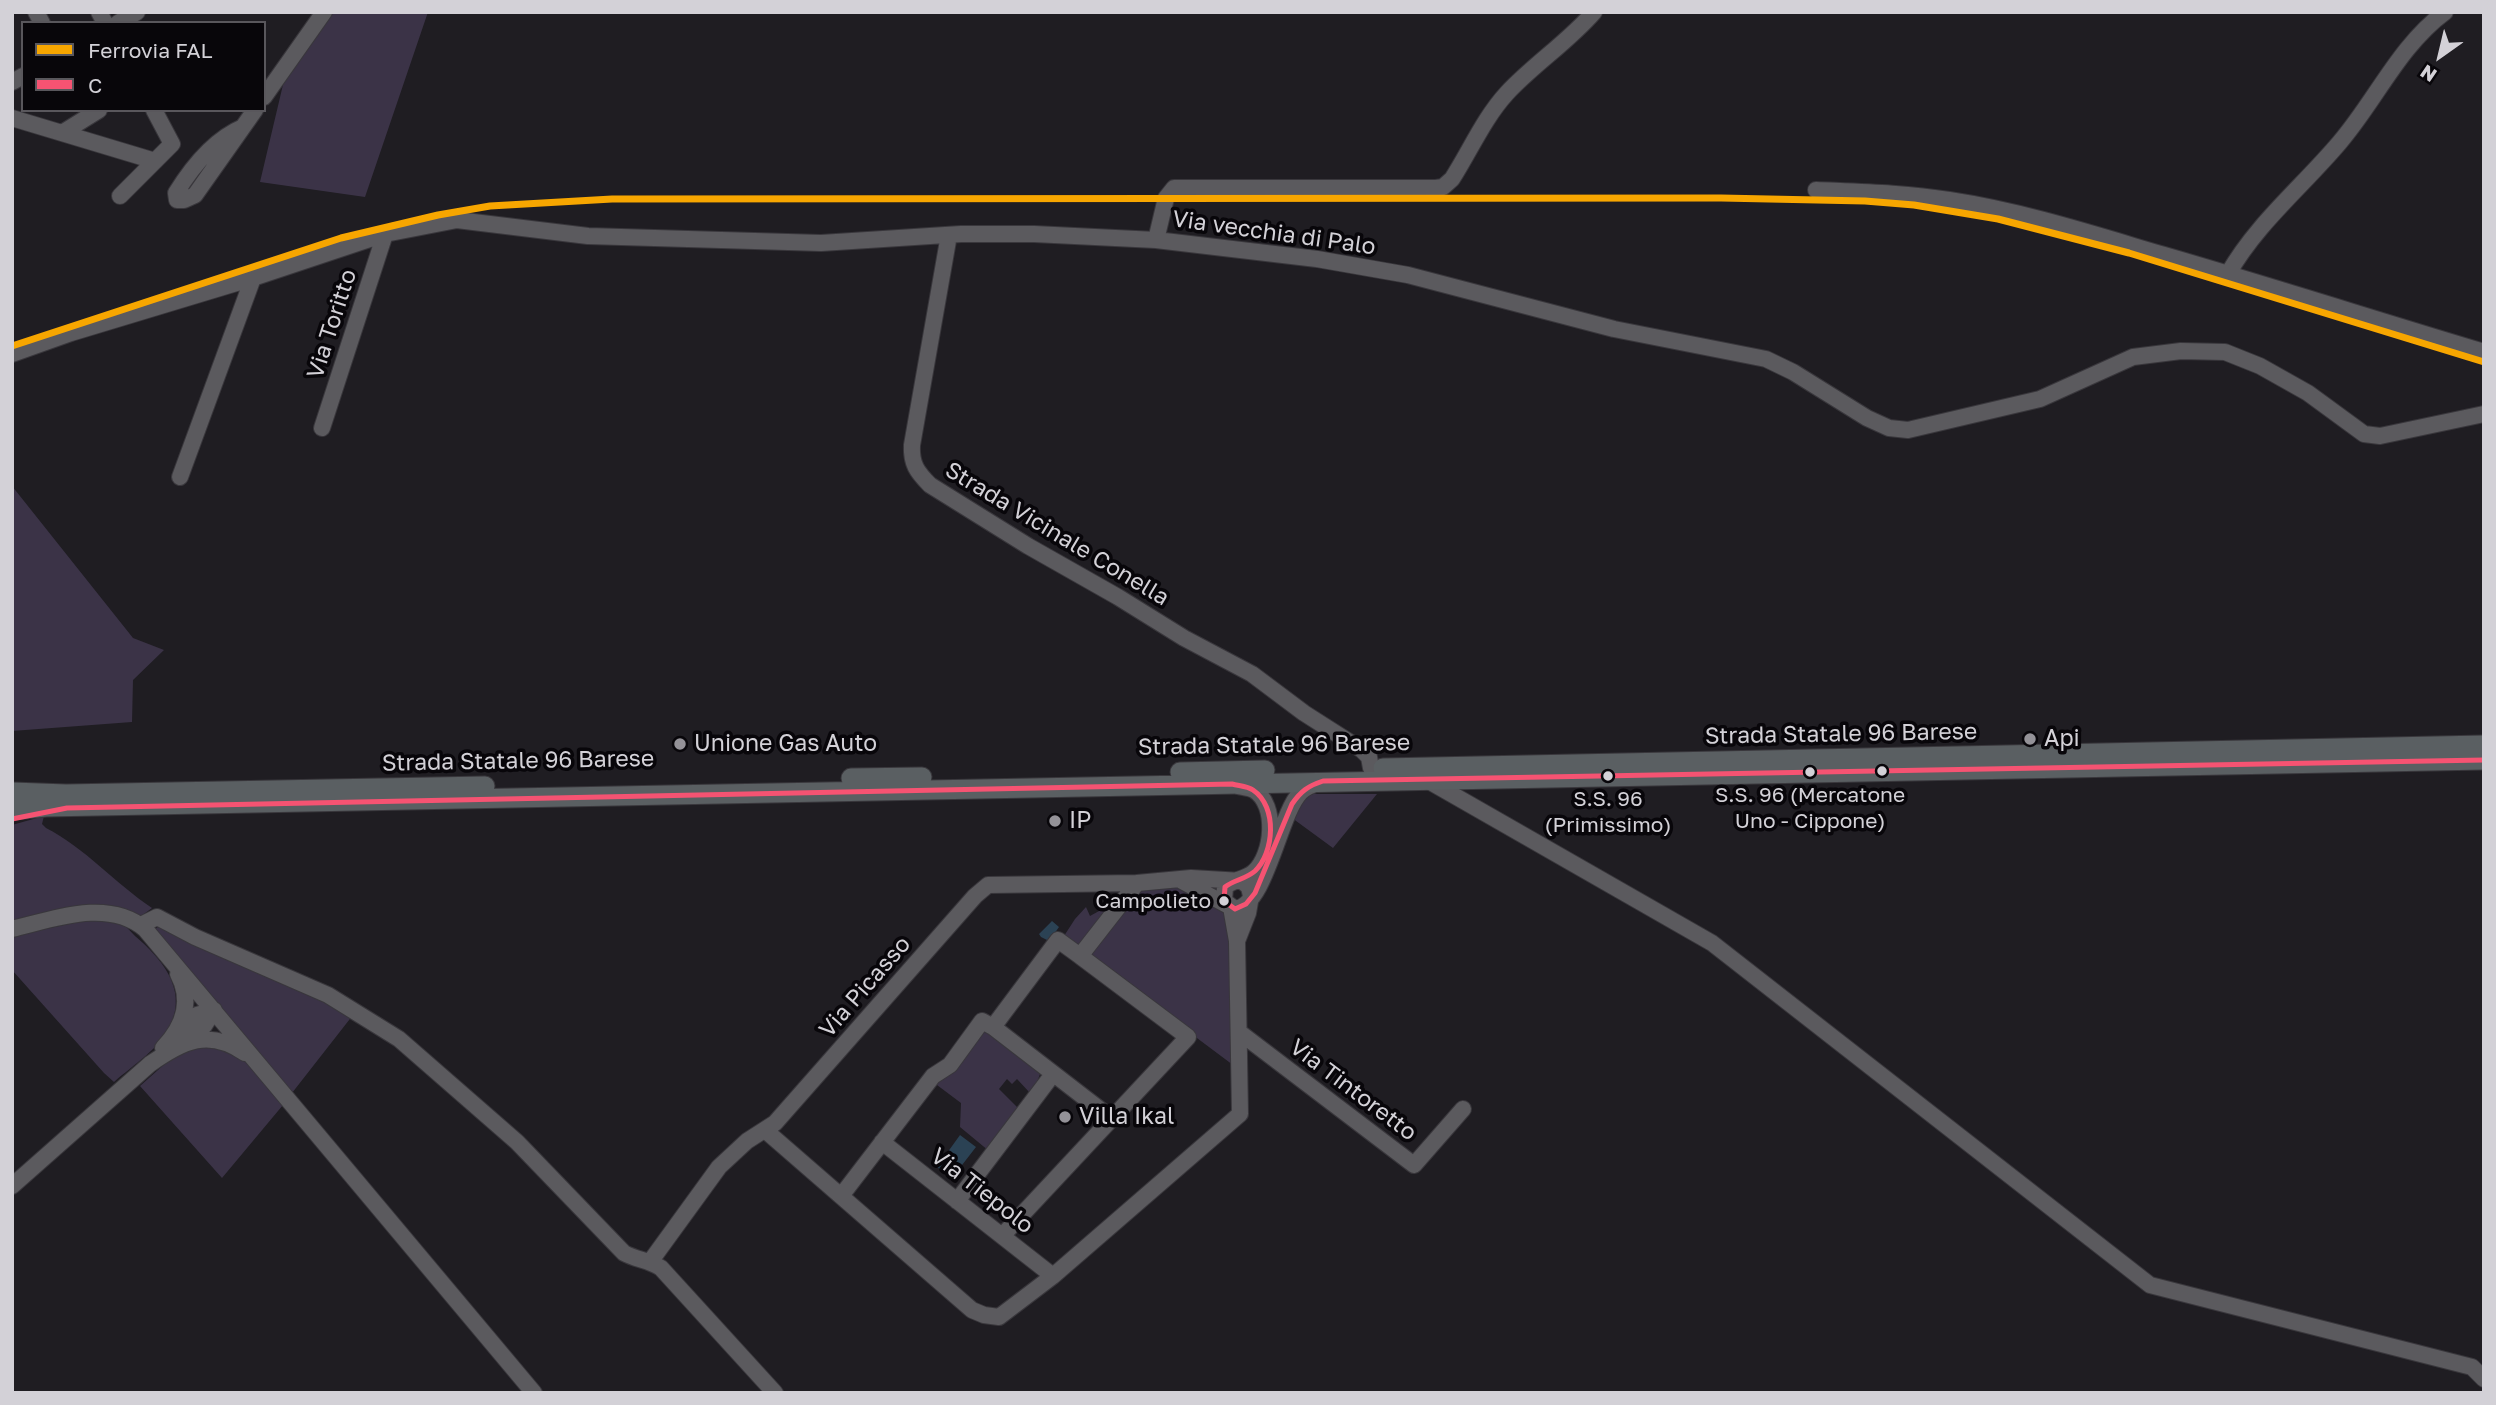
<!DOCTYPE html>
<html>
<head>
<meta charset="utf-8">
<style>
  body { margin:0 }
  #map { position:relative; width:2496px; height:1405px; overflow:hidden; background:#1f1d22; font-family:"Golos Text",sans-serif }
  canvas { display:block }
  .frame { position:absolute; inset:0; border:14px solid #d3d1d7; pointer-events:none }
  .legend { position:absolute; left:21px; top:21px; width:245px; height:91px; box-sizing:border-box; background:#08060a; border:2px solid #59575c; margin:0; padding:9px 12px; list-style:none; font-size:21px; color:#d3d1d7 }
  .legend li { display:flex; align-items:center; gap:14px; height:35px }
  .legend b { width:35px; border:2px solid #59575c }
  .north { position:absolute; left:2405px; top:21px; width:70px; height:70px; -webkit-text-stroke:5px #08060a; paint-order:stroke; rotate:214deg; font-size:19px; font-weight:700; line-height:28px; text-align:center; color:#d3d1d7 }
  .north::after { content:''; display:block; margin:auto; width:24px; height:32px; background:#d3d1d7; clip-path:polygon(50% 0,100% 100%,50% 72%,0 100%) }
</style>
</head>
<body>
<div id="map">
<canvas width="2496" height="1405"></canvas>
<div class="frame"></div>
<ul class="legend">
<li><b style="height:9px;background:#f7a600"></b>Ferrovia FAL</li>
<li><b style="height:9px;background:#f65372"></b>C</li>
</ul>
<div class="north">N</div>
</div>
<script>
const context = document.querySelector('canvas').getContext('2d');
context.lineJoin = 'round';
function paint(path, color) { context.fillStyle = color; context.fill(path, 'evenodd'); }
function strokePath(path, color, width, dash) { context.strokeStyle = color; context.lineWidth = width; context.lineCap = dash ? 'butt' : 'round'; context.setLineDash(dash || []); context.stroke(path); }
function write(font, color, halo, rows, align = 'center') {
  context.font = font + ' "Golos Text",sans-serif'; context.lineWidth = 7; context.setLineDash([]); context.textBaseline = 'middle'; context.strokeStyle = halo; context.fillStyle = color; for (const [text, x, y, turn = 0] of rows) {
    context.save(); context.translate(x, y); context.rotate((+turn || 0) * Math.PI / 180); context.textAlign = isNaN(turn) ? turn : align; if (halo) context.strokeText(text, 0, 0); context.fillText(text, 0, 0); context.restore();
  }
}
paint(new Path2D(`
  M 327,12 L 428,12 L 365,197 L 260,182 L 286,72 Z
  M 12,486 L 133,638 L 164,650 L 133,680 L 132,722 L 12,731 Z
  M 1313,794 L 1377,794 L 1333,848 L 1292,818 C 1296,808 1303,798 1313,794 Z
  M 44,816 L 42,824 L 46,828 C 84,847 116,884 152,908 L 140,917 C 101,895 53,915 12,923 L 12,825 Z
  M 1137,886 L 1177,886 L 1190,888 L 1225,914 L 1230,921 L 1233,1065 L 1086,955 Z
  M 1110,905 L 1080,944 L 1077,945 L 1064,936 L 1075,919 L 1086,907 L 1090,916 Z
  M 97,918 C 104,919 112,919 119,922 C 125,924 130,931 135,936 C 161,958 187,988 171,1024 C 161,1048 133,1065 114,1082 L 104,1073 L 12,970 L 12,936 Z
  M 158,927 L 330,1003 L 353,1015 L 292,1093 L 155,929 Z
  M 980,1031 L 988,1031 L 1040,1074 L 1034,1091 L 989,1151 L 960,1127 L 961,1103 L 933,1082 ZM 1007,1079 L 1012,1084 L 1017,1079 L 1030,1093 L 1018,1108 L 999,1089 Z
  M 195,1045 L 217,1045 L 246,1061 L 283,1105 L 222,1178 L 140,1086 L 177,1053 Z`), '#3b3347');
paint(new Path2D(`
  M 1052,921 L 1059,927 L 1049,941 L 1041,937 L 1039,934 Z
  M 960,1135 L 976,1147 L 952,1178 L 937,1167 Z`), '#2b4254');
const minor = new Path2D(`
  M 36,12 L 42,23
  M 99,12 L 105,23
  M 118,23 L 137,12
  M 12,82 L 23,76
  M 264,97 L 324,12
  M 12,118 L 155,161
  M 243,127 C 215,139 192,167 176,193 L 177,200 L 184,200 L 195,195 L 255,110
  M 62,133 L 99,110
  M 1816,190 C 1860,192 1905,193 1949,200 C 2022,211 2093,234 2164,255 C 2271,286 2377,320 2484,352
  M 120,196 L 172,144 L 154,110
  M 949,235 L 912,445 C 911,464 917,472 930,485 L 1028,546 L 1118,597 L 1184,638 L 1252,674 L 1304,713 L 1362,750 L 1369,757 L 1371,768
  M 1156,240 L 1166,198 L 1174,188 L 1436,188 L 1443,187 L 1452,179 C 1470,151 1484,118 1507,93 C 1534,64 1568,42 1594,12
  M 2228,274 C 2257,223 2303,186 2340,142 C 2376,100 2399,46 2445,12
  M 12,354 L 71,333 L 253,278 L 385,234 L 457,220 L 588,236 L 821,243 L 961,234 L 1034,234 L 1156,240 L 1317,259 L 1408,275 L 1614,329 L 1766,359 L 1793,372 L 1867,418 L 1889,428 L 1908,430 L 2040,399 L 2133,357 L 2181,351 L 2225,352 L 2260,366 L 2308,393 L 2364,434 L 2380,436 L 2484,414
  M 322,428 L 385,234
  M 180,477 L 253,278
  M 1427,780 L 1712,943 L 2150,1285 L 2472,1367 L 2484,1379
  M 1238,786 C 1242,787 1250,788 1254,790 C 1278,805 1273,855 1254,872 C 1245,880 1233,879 1225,887 L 1224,901 L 1235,909 C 1266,906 1279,815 1300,793 C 1305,787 1311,785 1319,783
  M 1182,881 L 1227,905
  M 141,925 L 157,917 L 195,937 L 328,995 L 399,1039 L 517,1142 L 624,1253 C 637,1260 649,1260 661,1268 L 775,1393
  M 12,929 C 54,919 108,898 145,929 L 534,1393
  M 993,1027 L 1111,1118
  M 181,1030 L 197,1015 L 214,1010 L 204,1026 L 189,1040
  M 1239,1032 L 1414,1165 L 1463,1109
  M 163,1048 C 183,1027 193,1002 178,974
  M 766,1131 L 972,1310 L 984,1315 L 999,1317 L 1053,1276 L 1240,1114 L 1237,941 L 1231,907
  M 882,1142 L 1053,1276
  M 12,1186 L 150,1064 C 184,1041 208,1028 245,1053
  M 841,1196 L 933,1076 L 950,1065 L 982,1021 L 993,1027 L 1058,940 L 1080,956 L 1137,883
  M 957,1201 L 1053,1074
  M 1002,1236 L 1188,1037 L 1080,956
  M 650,1262 L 719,1167 L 747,1141 L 775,1123 L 975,896 L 988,885 L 1137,883 L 1191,878 L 1242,881 L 1249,887 L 1251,896 L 1248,913 L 1237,941`);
const major = new Path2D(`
  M 1383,768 L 2484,745
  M 1180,772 L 1265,770
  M 851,778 L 922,777
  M 12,792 L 66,794 L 485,786
  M 12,810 L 46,807 L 2484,760`);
strokePath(minor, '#39373c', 18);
strokePath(major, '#39373c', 21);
strokePath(minor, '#5b5a5e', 16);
strokePath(major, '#5a5f62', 19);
strokePath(new Path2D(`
  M 12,819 L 67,808 L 1232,784 C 1239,786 1247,786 1253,790 C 1278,807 1274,853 1255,871 C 1246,879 1234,880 1225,887 L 1224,901 L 1235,909 L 1246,904 L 1255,893 L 1292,804 C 1301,791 1308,786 1323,781 L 2484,760`), '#f65372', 5);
strokePath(new Path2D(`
  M 12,346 L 341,238 L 438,215 L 490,206 L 612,199 L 1721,198 L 1865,201 L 1914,205 L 1998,219 L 2129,253 L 2484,362`), '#f7a600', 7);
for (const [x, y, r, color] of [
  [2030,739,7,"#949298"],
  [680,744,7,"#949298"],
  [1882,771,6,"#d3d1d7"],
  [1810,772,6,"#d3d1d7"],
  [1608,776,6,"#d3d1d7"],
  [1055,821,7,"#949298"],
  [1224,901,6,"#d3d1d7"],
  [1065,1117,7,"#949298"]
]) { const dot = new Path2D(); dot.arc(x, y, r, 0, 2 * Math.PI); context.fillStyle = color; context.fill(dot); strokePath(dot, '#08060a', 2.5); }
write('21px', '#d3d1d7', '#08060a', [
  ["S.S. 96 (Mercatone",1810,795],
  ["Uno - Cippone)",1810,821],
  ["S.S. 96",1608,799],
  ["(Primissimo)",1608,825],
  ["Campolieto",1211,901,"right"]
]);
write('23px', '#d3d1d7', '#08060a', [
  ["Via vecchia di Palo",1274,233,8],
  ["Via Toritto",332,324,-72],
  ["Strada Vicinale Conella",1057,534,31],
  ["Strada Statale 96 Barese",1841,734,-1],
  ["Strada Statale 96 Barese",1274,745,-1],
  ["Strada Statale 96 Barese",518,761,-1],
  ["Via Picasso",865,987,-49],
  ["Via Tintoretto",1353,1090,37],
  ["Via Tiepolo",982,1191,38]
]);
write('23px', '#d3d1d7', '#08060a', [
  ["Api",2044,739],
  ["Unione Gas Auto",694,744],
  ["IP",1069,821],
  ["Villa Ikal",1079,1117]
], 'left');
</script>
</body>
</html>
